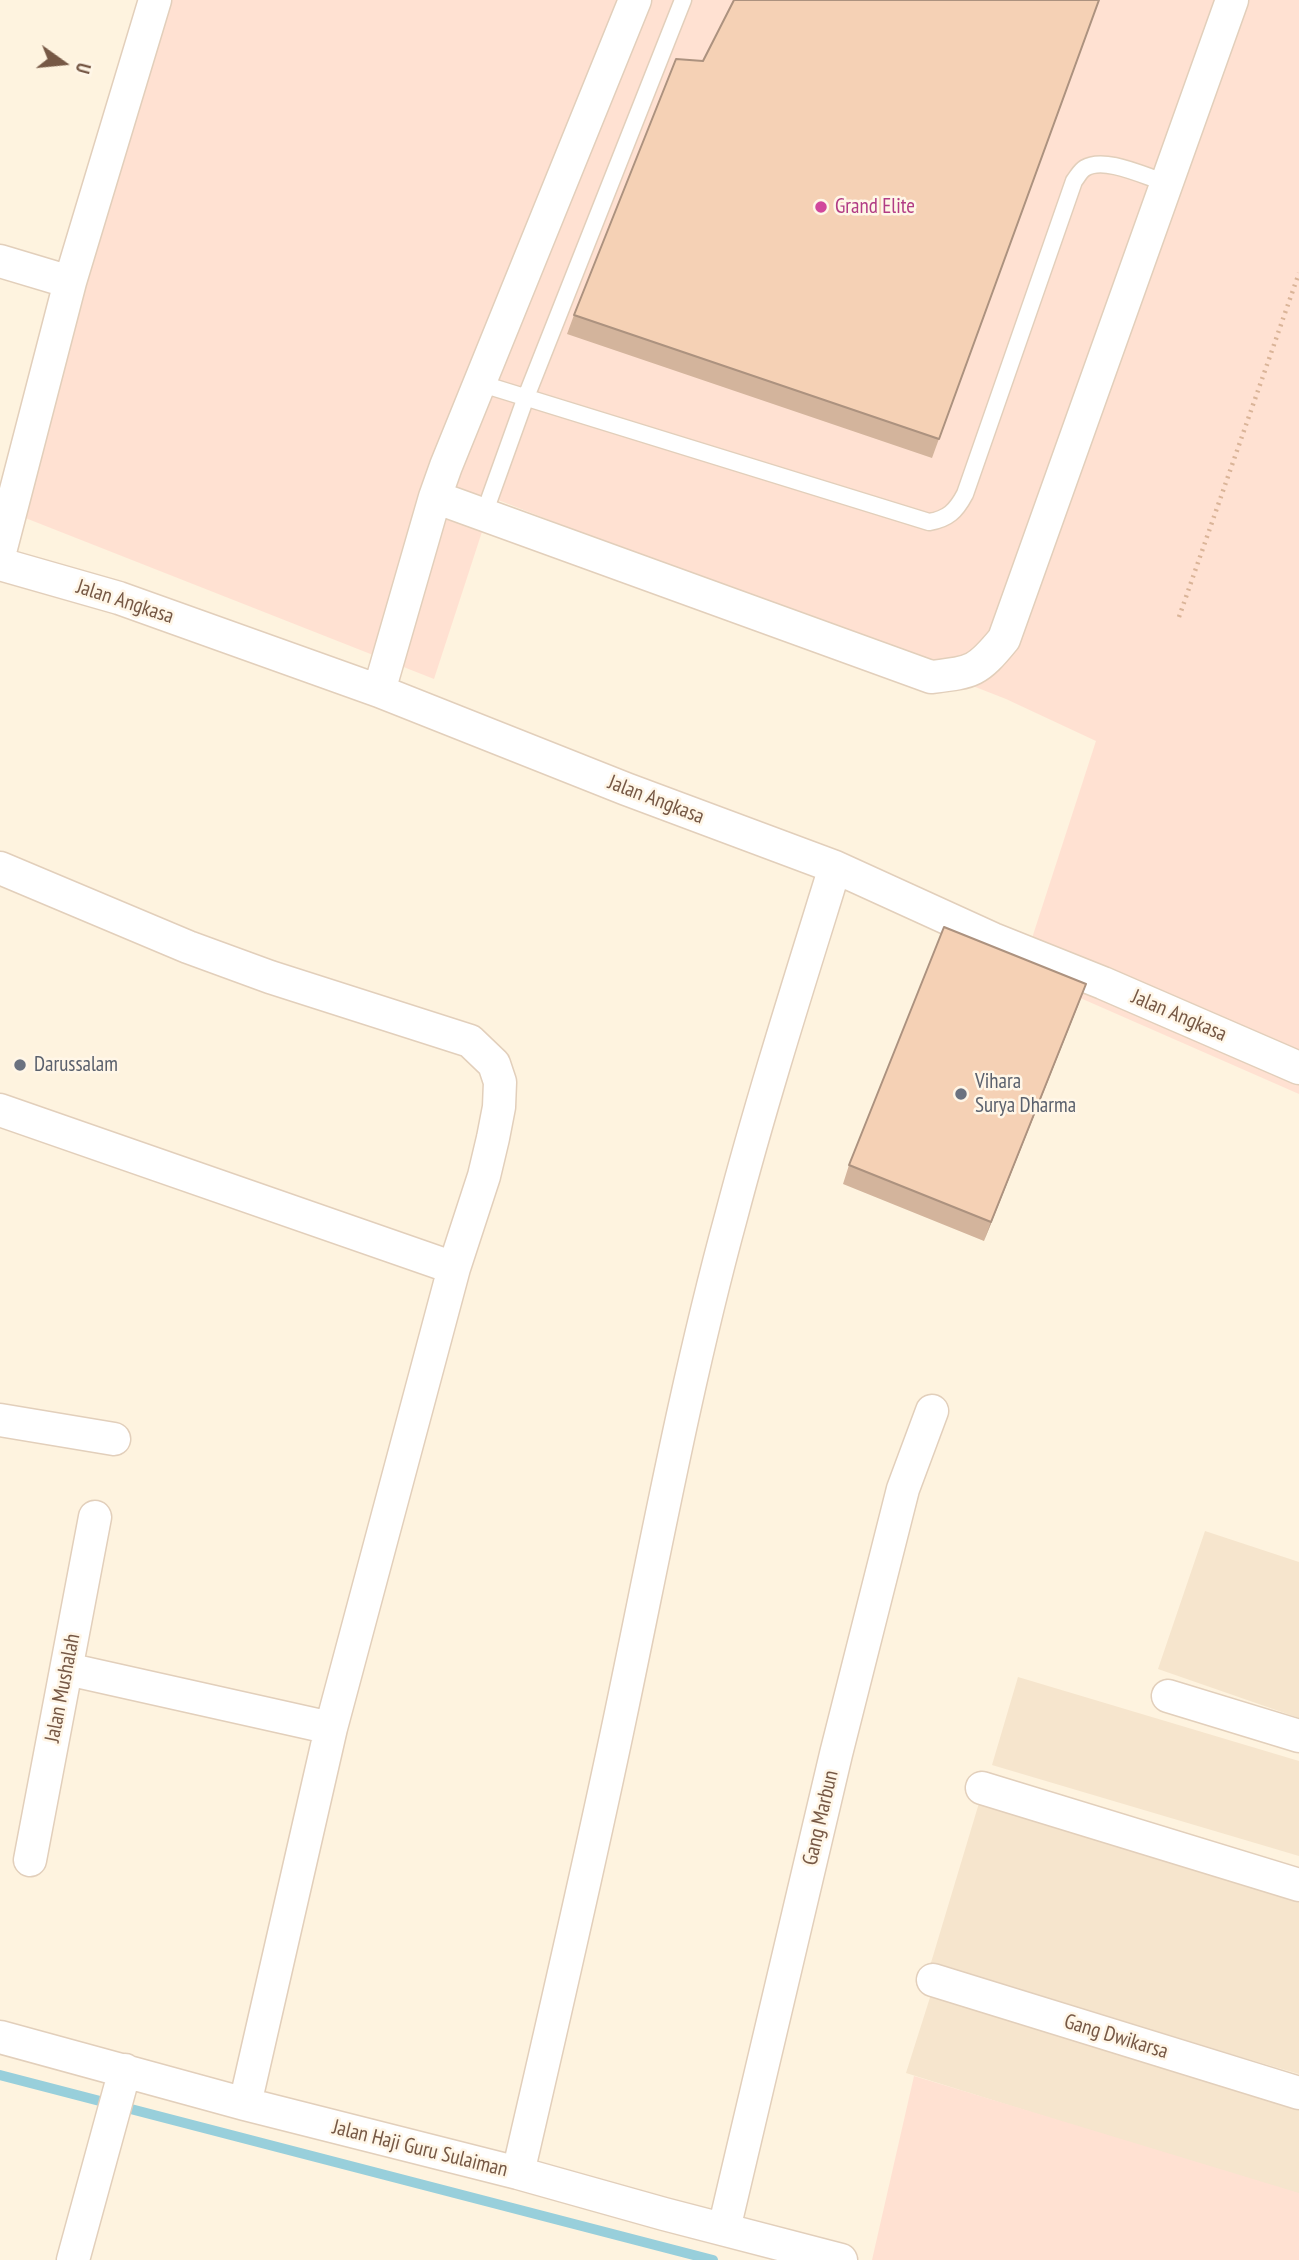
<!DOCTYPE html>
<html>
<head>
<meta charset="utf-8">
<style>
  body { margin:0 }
  #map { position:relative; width:1299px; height:2260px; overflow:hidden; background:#fef3df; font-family:"PT Sans Narrow",sans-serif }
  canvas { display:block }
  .north { position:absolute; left:28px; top:28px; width:70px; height:70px; -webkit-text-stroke:5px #fff6e7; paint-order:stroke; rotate:105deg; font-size:19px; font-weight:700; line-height:28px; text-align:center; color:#765845 }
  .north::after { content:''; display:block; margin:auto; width:24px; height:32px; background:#765845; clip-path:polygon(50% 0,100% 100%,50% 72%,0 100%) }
</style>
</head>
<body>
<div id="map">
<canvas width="1299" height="2260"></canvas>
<div class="north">U</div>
</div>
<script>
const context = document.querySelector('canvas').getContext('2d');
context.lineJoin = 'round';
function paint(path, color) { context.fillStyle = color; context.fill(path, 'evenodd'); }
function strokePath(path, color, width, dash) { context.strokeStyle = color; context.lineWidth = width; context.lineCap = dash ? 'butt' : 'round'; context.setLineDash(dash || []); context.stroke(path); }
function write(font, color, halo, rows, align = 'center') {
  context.font = font + ' "PT Sans Narrow",sans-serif'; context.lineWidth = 5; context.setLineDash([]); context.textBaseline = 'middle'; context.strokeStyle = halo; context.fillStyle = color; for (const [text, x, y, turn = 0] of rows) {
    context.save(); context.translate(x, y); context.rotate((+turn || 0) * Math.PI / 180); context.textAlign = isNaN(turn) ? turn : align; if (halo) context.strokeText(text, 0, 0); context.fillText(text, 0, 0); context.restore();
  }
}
paint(new Path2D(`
  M 1205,1531 L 1299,1562 L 1299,1718 L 1158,1669 Z
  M 1018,1677 L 1299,1761 L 1299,1856 L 992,1765 Z
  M 979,1803 L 1299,1897 L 1299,2074 L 930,1966 Z
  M 933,1988 L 1299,2102 L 1299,2196 L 906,2073 Z`), '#f6e5cd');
paint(new Path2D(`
  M 161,0 L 1299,0 L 1299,1094 L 1021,972 L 1096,741 L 1006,699 L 493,498 L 434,679 L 0,508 Z
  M 914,2076 L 1299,2193 L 1299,2260 L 872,2260 Z`), '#ffe1d2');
strokePath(new Path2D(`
  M 0,2075 L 713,2260`), '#98cfdb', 10);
const service = new Path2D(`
  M 479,383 L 929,522 C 948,519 956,511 965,494 L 1074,181 C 1078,176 1080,171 1085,168 C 1105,156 1146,177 1167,183
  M 484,514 L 526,397 L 683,0`);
const minor = new Path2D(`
  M 0,261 L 70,282
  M 435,497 L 931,677 C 973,672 977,672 1004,639 L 1232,0
  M 0,552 L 70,282 L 155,0
  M 0,564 L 119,598 L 379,691 L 626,789 L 835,867 L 993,939 L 1103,983 L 1299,1068
  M 379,691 L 435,497 L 446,466 L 635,0
  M 0,868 L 188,947 L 270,977 L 470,1041 L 494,1064 L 500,1082 L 499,1107 L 493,1138 L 484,1176 L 454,1268 L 331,1728 L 245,2104
  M 0,1110 L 454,1268
  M 0,1420 L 114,1439
  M 67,1669 L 331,1728
  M 1168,1696 L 1299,1736
  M 982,1788 L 1299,1885
  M 30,1860 L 95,1517
  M 933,1980 L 1299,2093
  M 0,2037 L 245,2104 L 518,2173 L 664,2214 L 841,2260
  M 518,2173 C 553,2022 588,1871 620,1718 C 655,1551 686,1382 731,1217 C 762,1099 799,983 835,867
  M 724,2229 L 836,1754 L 903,1489 L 932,1411
  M 73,2260 L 125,2070`);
strokePath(service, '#e2cfbb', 19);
strokePath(minor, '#e2cfbb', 35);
strokePath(new Path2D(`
  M 1179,617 L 1299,273`), '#dab498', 4.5, [2, 5]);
strokePath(service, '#fff', 16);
strokePath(minor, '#fff', 32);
paint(new Path2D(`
  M 1099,0 L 932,458 L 567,334 L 574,315 L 703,61 Z
  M 1079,1003 L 984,1241 L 843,1184 L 849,1165 Z`), '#d3b49c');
paint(new Path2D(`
  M 1086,984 L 1079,1003 L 984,1241 L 991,1222 Z`), '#ac927f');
const building = new Path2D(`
  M 734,0 L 1099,0 L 939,439 L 574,315 L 676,59 L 703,61 Z
  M 944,927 L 1086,984 L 991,1222 L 849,1165 Z`);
paint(building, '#f5d1b5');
strokePath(building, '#ac927f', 2);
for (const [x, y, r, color] of [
  [821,207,7,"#d1479c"],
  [20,1065,7,"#6b7280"],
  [961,1094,7,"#6b7280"]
]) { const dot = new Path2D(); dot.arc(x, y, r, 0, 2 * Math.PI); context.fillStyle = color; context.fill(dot); strokePath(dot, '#fff6e7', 2.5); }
write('21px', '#b23c85', '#fff6e7', [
  ["Grand Elite",835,207]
], 'left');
write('21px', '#765845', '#fff6e7', [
  ["Jalan Angkasa",125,602,18],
  ["Jalan Angkasa",656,800,21],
  ["Jalan Angkasa",1179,1016,23],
  ["Jalan Mushalah",63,1688,-79],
  ["Gang Marbun",821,1818,-77],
  ["Gang Dwikarsa",1116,2037,17],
  ["Jalan Haji Guru Sulaiman",420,2149,14]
]);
write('21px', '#5b616d', '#fff6e7', [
  ["Darussalam",34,1065],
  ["Vihara",975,1082],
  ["Surya Dharma",975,1106]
], 'left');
</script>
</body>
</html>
